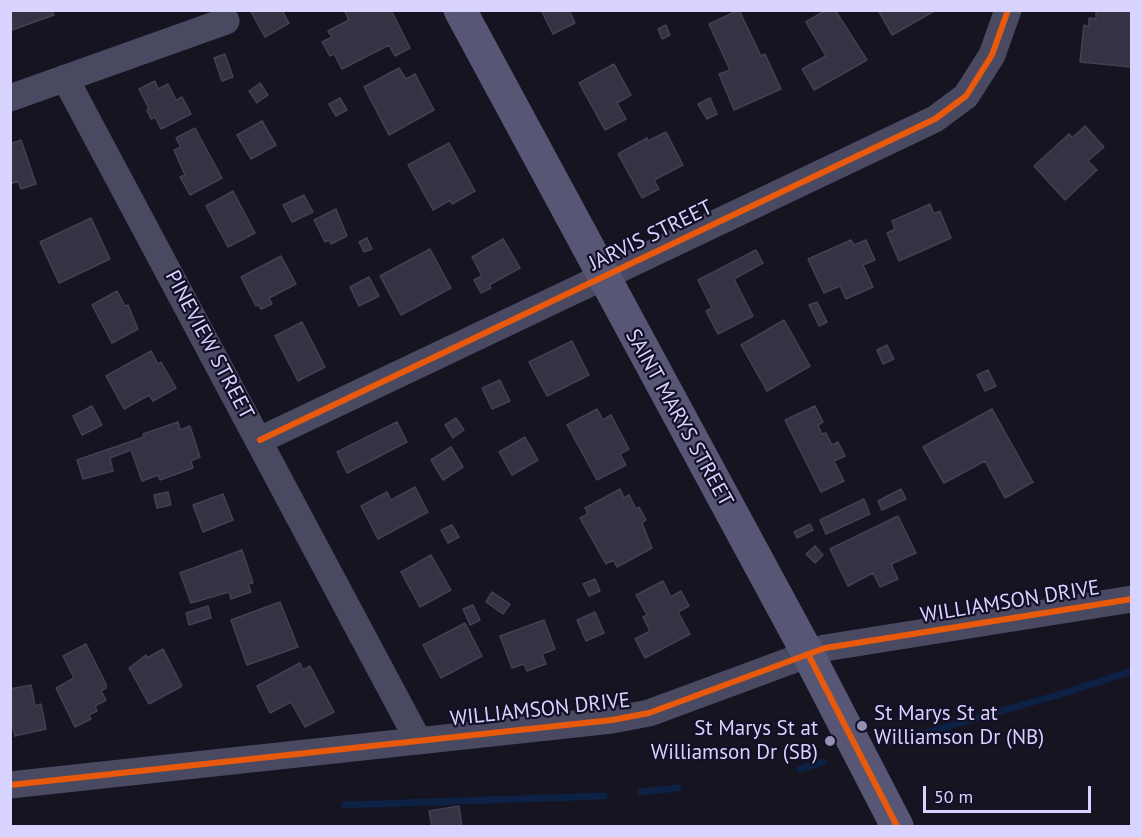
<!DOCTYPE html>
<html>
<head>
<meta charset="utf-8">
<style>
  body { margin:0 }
  #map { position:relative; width:1142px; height:837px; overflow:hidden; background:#161421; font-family:"PT Sans",sans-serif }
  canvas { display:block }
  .frame { position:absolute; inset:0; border:12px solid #d9d4ff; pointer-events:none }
  .scale { position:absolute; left:923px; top:786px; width:168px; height:27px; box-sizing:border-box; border:3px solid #d9d4ff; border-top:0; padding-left:8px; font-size:18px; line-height:21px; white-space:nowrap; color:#d9d4ff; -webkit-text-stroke:4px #130f26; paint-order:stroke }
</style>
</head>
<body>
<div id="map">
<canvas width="1142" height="837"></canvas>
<div class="frame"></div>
<div class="scale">50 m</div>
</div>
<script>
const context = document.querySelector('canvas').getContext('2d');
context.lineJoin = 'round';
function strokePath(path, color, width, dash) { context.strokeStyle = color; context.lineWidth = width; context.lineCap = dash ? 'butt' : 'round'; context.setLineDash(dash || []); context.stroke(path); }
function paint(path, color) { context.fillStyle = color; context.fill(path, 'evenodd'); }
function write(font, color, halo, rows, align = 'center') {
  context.font = font + ' "PT Sans",sans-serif'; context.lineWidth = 4.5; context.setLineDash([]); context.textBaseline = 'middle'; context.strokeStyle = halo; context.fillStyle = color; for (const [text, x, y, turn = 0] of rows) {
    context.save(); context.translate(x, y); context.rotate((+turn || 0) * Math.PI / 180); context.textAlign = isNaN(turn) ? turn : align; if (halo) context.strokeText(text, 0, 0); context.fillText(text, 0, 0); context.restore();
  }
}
strokePath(new Path2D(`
  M 890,743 L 1061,694 L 1132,671
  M 800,769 L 823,762
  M 641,792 L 678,788
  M 345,805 L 604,796`), '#0d2144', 7);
const building = new Path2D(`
  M 10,10 L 52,10 L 54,15 L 12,30 Z
  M 250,10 L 286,10 L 283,12 L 289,23 L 265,37 Z
  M 344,10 L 391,10 L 410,48 L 395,56 L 389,45 L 342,69 L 334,54 L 330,56 L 322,42 L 332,37 L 328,31 L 349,20 Z
  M 541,10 L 573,10 L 570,12 L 575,23 L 553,34 Z
  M 739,10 L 761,56 L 765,54 L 781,89 L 734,110 L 719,74 L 730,70 L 709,24 Z
  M 826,10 L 835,10 L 867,60 L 814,90 L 802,69 L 826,56 L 806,22 Z
  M 878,10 L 936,10 L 892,35 Z
  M 1096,10 L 1132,10 L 1132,67 L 1080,62 L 1084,25 L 1089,27 L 1089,18 L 1096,19 Z
  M 666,25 L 670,35 L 662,39 L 658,29 Z
  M 225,54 L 233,77 L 222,81 L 214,58 Z
  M 614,64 L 631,95 L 617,103 L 626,119 L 605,130 L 579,83 Z
  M 399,68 L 406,79 L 415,74 L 434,110 L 389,135 L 364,87 Z
  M 155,81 L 158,89 L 168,84 L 176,100 L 182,97 L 191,114 L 161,129 L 155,117 L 151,119 L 147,110 L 149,109 L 139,89 Z
  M 260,83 L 268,95 L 257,103 L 249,91 Z
  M 340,98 L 347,110 L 336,116 L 329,104 Z
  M 710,98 L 717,114 L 707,119 L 698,104 Z
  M 262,121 L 276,145 L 251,159 L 237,135 Z
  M 1085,126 L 1104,147 L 1088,161 L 1097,170 L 1065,200 L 1034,166 L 1069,134 L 1072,138 Z
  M 195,128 L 222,178 L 190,195 L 180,177 L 185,175 L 174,150 L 181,147 L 176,138 Z
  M 666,132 L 683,165 L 654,180 L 659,189 L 642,198 L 618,154 L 647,138 L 648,141 Z
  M 21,140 L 36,184 L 21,189 L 18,181 L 10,184 L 10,144 Z
  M 449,143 L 475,191 L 452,204 L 450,200 L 433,210 L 408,165 Z
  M 233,191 L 255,233 L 228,247 L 206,206 Z
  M 304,195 L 313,212 L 292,222 L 283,205 Z
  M 930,204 L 934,214 L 940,211 L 951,238 L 899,261 L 887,233 L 895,229 L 892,221 Z
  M 336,209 L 347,236 L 331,244 L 329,240 L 325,242 L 314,220 Z
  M 91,218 L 110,259 L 59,283 L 40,242 Z
  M 367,238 L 372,249 L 364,252 L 359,242 Z
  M 503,239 L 520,268 L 489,285 L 491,288 L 481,293 L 474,280 L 482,276 L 472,257 Z
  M 851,240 L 854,245 L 866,240 L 875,260 L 863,265 L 873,287 L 846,299 L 840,286 L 824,293 L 808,259 Z
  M 430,249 L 451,288 L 401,315 L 380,276 Z
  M 756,250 L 763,263 L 734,279 L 753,316 L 718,334 L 706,311 L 712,308 L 698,280 Z
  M 281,256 L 296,284 L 269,298 L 272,304 L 261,309 L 258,304 L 256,306 L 241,277 Z
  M 369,277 L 379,296 L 359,306 L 350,287 Z
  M 117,291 L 125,306 L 128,305 L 138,329 L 112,343 L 92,305 Z
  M 817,302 L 827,322 L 819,326 L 809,305 Z
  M 784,320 L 810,366 L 767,391 L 741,345 Z
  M 302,322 L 325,367 L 298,381 L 275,336 Z
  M 572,341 L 589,375 L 547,396 L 529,362 Z
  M 887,345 L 894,359 L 883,364 L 877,350 Z
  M 151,351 L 158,364 L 161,362 L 176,388 L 153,401 L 149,395 L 124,409 L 106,376 Z
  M 988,370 L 996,386 L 985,391 L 977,375 Z
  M 500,380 L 510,401 L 492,409 L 482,388 Z
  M 92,406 L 102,425 L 82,435 L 73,416 Z
  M 815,406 L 823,422 L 818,425 L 822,434 L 826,433 L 832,445 L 838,442 L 845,456 L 834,461 L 844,481 L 821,492 L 785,420 Z
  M 597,409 L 603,420 L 611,415 L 629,449 L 620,454 L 626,465 L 597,480 L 567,425 Z
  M 992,409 L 1033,482 L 1005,498 L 985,461 L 944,483 L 923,447 Z
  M 456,418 L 464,430 L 453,438 L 445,425 Z
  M 178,422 L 180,430 L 190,426 L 200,457 L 191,461 L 193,468 L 160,480 L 158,475 L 142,481 L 131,450 L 110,458 L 113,471 L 83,479 L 77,460 L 144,437 L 143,434 Z
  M 397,422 L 407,442 L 347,473 L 337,452 Z
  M 525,437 L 538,460 L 512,475 L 499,452 Z
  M 451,447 L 463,467 L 443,480 L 431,460 Z
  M 415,487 L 428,512 L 378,539 L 361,506 L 387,492 L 391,500 Z
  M 620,489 L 624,498 L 629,495 L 636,509 L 639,507 L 646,520 L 642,523 L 652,548 L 617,567 L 613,560 L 606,564 L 580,518 L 588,514 L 585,508 Z
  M 901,489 L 906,499 L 882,510 L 878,501 Z
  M 168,492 L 171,505 L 157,508 L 154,495 Z
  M 223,494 L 233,520 L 203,532 L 193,505 Z
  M 864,499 L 870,514 L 826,534 L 820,520 Z
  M 898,516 L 916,553 L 891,564 L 898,579 L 880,587 L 873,573 L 848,586 L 830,549 Z
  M 810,524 L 813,530 L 797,538 L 794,532 Z
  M 452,525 L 459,537 L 448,543 L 441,530 Z
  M 815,546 L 823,555 L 815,563 L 806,554 Z
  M 242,550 L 253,583 L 248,584 L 251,592 L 231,599 L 229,592 L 191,603 L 180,573 Z
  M 431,555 L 451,590 L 420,607 L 401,572 Z
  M 595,579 L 600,591 L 589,596 L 583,584 Z
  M 663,581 L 671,597 L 681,591 L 689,606 L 678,612 L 690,634 L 645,658 L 635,639 L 650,631 L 643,617 L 647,615 L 636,595 Z
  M 492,592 L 510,604 L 503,614 L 486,602 Z
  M 280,602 L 298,647 L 247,665 L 231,620 Z
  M 473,605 L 480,620 L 470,625 L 463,609 Z
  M 208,606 L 211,618 L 189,625 L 186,613 Z
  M 595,612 L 604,633 L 586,641 L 577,620 Z
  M 544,620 L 555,649 L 542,654 L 546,664 L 527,671 L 524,664 L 512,668 L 500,636 Z
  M 465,623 L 482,656 L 441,678 L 423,645 Z
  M 86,644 L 106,684 L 106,688 L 101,691 L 106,700 L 95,706 L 97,711 L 89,715 L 91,719 L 75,727 L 56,688 L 74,678 L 63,656 Z
  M 163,649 L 182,686 L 149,704 L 129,668 L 146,655 L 147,658 Z
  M 300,663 L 303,670 L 310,666 L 334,712 L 305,727 L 291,702 L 270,713 L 257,686 Z
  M 31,685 L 35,706 L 41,704 L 46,729 L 15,736 L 10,715 L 10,689 Z
  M 459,806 L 462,826 L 432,826 L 429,811 Z`);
paint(building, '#343243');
strokePath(building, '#433f54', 1.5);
strokePath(new Path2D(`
  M 65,78 L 418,740
  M 10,98 L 226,21
  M 260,440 L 935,119 L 966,96 L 992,55 L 1008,10
  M 10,785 L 612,720 L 649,713 L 825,648 L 1132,599`), '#4a4962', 27);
strokePath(new Path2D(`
  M 460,10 L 808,654 L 897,826`), '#575674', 33);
strokePath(new Path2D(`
  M 260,440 L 935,119 L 966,96 L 992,55 L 1008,10
  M 808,654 L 897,826
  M 10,785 L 612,720 L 649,713 L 825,648 L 1132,599`), '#e8590c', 6);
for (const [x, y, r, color] of [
  [862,726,6,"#9591b1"],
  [830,741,6,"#9591b1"]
]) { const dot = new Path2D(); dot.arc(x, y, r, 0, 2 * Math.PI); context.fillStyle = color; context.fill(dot); strokePath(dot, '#130f26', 2); }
write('21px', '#d9d4ff', '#130f26', [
  ["JARVIS STREET",651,236,-26],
  ["PINEVIEW STREET",209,345,62],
  ["SAINT MARYS STREET",679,418,61],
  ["WILLIAMSON DRIVE",1010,602,-9],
  ["WILLIAMSON DRIVE",540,710,-6]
]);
write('21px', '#d9d4ff', '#130f26', [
  ["St Marys St at",874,714],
  ["Williamson Dr (NB)",874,738],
  ["St Marys St at",818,729,"right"],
  ["Williamson Dr (SB)",818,753,"right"]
], 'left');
</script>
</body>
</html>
